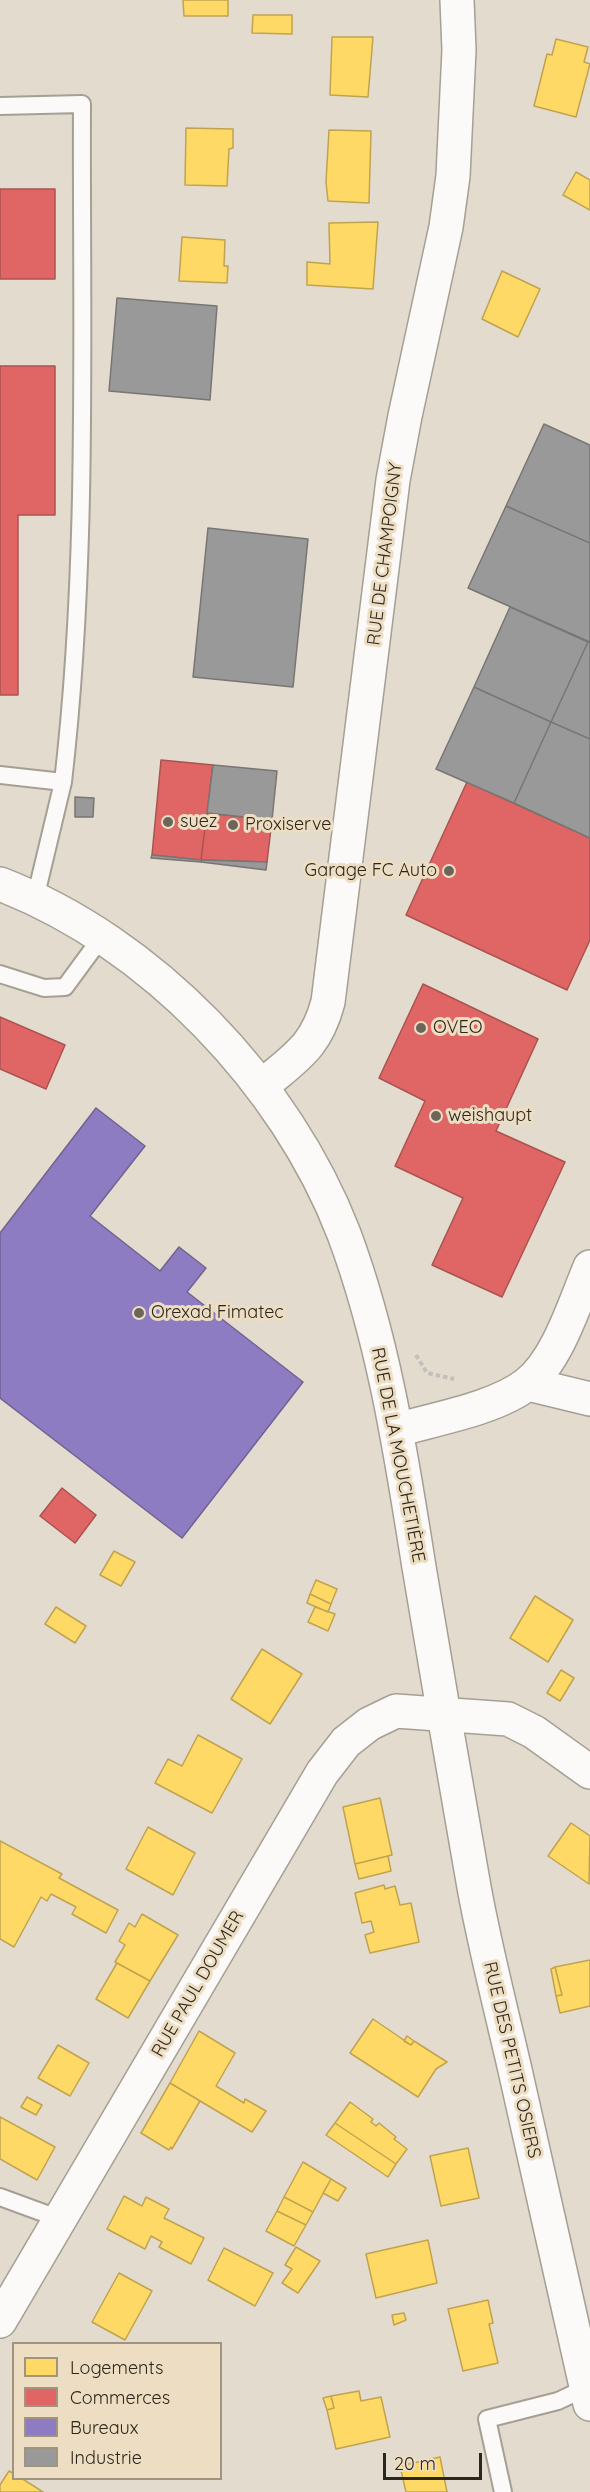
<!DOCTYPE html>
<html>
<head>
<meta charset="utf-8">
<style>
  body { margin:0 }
  #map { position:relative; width:590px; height:2492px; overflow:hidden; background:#e3dbcd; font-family:Quicksand,sans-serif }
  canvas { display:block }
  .legend { position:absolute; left:12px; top:2342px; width:210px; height:138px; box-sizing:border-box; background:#eddec3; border:2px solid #a09480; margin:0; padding:8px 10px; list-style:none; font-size:18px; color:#2c261c }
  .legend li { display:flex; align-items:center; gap:12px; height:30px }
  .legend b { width:30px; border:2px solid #a09480 }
  .scale { position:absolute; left:383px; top:2453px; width:99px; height:27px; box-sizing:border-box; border:3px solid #2c261c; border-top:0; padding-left:8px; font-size:18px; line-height:21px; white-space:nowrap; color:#2c261c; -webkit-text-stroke:4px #eddec3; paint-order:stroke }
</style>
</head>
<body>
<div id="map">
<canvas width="590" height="2492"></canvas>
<ul class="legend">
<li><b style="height:16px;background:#ffd966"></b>Logements</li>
<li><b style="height:16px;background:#e06666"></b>Commerces</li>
<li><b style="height:16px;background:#8e7cc3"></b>Bureaux</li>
<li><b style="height:16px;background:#999"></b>Industrie</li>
</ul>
<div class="scale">20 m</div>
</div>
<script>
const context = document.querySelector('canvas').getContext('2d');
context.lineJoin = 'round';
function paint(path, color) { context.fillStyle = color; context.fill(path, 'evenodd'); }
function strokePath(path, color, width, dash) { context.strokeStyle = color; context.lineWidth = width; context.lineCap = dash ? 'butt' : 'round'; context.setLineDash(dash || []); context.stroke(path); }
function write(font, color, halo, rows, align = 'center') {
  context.font = font + ' Quicksand,sans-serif'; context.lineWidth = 6; context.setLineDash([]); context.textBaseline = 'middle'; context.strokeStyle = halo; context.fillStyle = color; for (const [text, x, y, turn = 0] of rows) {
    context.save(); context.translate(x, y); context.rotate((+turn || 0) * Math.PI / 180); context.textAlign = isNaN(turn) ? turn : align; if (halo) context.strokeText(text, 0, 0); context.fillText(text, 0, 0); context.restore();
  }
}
const homes = new Path2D(`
  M 183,0 L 228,0 L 228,16 L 184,16 Z
  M 253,15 L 292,15 L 292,34 L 252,33 Z
  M 332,37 L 373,37 L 368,97 L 330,95 Z
  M 556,39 L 588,47 L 584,62 L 590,64 L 576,117 L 534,106 L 547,54 L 552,55 Z
  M 186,128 L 233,129 L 233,148 L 229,149 L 227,186 L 185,185 Z
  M 329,130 L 371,131 L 369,203 L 328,201 L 326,182 Z
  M 576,172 L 590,180 L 590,210 L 563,195 Z
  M 378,222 L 373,289 L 307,285 L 307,262 L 330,264 L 329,223 Z
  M 182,237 L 225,240 L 224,266 L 228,266 L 227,283 L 179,281 Z
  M 502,271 L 540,289 L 518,337 L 482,319 Z
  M 114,1551 L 135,1562 L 121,1586 L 100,1575 Z
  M 316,1580 L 337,1589 L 331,1604 L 310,1594 Z
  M 310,1594 L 331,1604 L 328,1612 L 307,1603 Z
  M 535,1596 L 573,1620 L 548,1662 L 510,1638 Z
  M 56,1607 L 86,1626 L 75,1643 L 45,1624 Z
  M 315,1607 L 335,1614 L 328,1631 L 308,1622 Z
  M 262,1649 L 302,1674 L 270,1724 L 231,1699 Z
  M 561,1670 L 574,1678 L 560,1701 L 547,1693 Z
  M 198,1735 L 242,1759 L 212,1813 L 155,1783 L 168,1759 L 182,1766 Z
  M 380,1798 L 392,1855 L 355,1864 L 343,1807 Z
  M 571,1823 L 590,1836 L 589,1884 L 548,1856 Z
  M 148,1827 L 195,1853 L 173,1895 L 126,1869 Z
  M 0,1841 L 62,1874 L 59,1878 L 118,1910 L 106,1933 L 72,1914 L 76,1907 L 51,1894 L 47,1901 L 41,1897 L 14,1947 L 0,1939 Z
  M 388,1856 L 391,1871 L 359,1879 L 355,1864 Z
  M 384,1885 L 385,1889 L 395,1886 L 400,1905 L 411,1903 L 419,1942 L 370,1953 L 365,1935 L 374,1932 L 371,1921 L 362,1923 L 355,1893 Z
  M 142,1914 L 178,1935 L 150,1981 L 115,1962 L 125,1945 L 119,1941 L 129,1923 L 135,1927 Z
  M 590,1960 L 590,2006 L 560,2013 L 556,1996 L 562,1995 L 555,1967 Z
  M 117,1963 L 150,1981 L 128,2018 L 96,1999 Z
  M 555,1967 L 562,1995 L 556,1996 L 551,1969 Z
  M 373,2019 L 411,2045 L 414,2041 L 447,2062 L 436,2069 L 418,2097 L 350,2053 Z
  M 199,2031 L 235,2053 L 216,2086 L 244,2103 L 245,2099 L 266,2111 L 252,2132 L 170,2083 Z
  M 407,2036 L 414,2041 L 411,2045 L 404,2041 Z
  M 58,2045 L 89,2063 L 70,2096 L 38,2078 Z
  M 170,2083 L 200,2101 L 172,2149 L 171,2147 L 169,2150 L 141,2133 Z
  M 27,2097 L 42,2105 L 36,2115 L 21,2107 Z
  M 350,2102 L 373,2119 L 371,2122 L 376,2126 L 379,2123 L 396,2137 L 394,2139 L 407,2149 L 396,2164 L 335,2123 Z
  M 0,2117 L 55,2147 L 37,2180 L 0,2159 Z
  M 335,2123 L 396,2164 L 388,2177 L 326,2135 Z
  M 468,2148 L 479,2198 L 441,2206 L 430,2156 Z
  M 303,2162 L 331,2179 L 313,2212 L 284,2197 Z
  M 331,2179 L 346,2188 L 338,2201 L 323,2193 Z
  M 124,2196 L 142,2206 L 146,2197 L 169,2209 L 164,2218 L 204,2238 L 191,2264 L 159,2247 L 162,2242 L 151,2236 L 145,2249 L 107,2229 Z
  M 284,2197 L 313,2212 L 306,2225 L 277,2211 Z
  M 277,2211 L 306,2225 L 294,2246 L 266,2231 Z
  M 428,2240 L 437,2283 L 376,2298 L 366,2254 Z
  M 296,2247 L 320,2261 L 298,2293 L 282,2283 L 292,2269 L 285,2265 Z
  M 224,2248 L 273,2273 L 255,2306 L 208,2280 Z
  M 119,2273 L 152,2291 L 125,2340 L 92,2322 Z
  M 488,2300 L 493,2323 L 489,2324 L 498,2363 L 463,2371 L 448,2309 Z
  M 404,2313 L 406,2320 L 394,2325 L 392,2315 Z
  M 359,2391 L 361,2401 L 381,2397 L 390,2437 L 336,2449 L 327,2410 L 334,2408 L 331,2396 Z
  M 331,2396 L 334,2408 L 327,2410 L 323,2398 Z
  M 440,2457 L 447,2492 L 406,2492 L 400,2466 Z
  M 9,2471 L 14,2474 L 14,2478 L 21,2478 L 43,2492 L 0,2492 L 0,2485 Z`);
paint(homes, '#ffd966');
strokePath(homes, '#c0a350', 1.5);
const shops = new Path2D(`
  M 0,189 L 55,189 L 55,279 L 0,279 Z
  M 0,366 L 55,366 L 55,515 L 18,515 L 18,695 L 0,695 Z
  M 161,760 L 213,765 L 201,860 L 152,855 Z
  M 467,782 L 590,838 L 590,940 L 567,990 L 406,915 Z
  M 207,813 L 272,820 L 267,862 L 201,860 Z
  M 423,984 L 538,1039 L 496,1131 L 565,1162 L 502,1297 L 432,1265 L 463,1198 L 395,1166 L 425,1101 L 379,1078 Z
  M 0,1017 L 65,1045 L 46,1089 L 0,1069 Z
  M 62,1488 L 96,1515 L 75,1543 L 40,1516 Z`);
paint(shops, '#e06666');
strokePath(shops, '#aa5350', 1.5);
const offices = new Path2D(`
  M 96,1108 L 145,1146 L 90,1216 L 160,1271 L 179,1247 L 206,1268 L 187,1292 L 303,1382 L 182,1538 L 0,1398 L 0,1233 Z`);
paint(offices, '#8e7cc3');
strokePath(offices, '#716291', 1.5);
const industry = new Path2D(`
  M 117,298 L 217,306 L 210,400 L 109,391 Z
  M 544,424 L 590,445 L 590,543 L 506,506 Z
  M 506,506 L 590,543 L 590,642 L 468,588 Z
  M 208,528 L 308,539 L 293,687 L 193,677 Z
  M 510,607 L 588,642 L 551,722 L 474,687 Z
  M 588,642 L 590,642 L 590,739 L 551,722 Z
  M 474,687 L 551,722 L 514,803 L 436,769 Z
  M 551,722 L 590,739 L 590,838 L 514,803 Z
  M 213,765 L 277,771 L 272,820 L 207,813 Z
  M 75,797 L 94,798 L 93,817 L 75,817 Z
  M 152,855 L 201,860 L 201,862 L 151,858 Z
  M 201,860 L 202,860 L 267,862 L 266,870 L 201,862 Z`);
paint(industry, '#999');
strokePath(industry, '#787674', 1.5);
const service = new Path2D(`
  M 0,106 L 82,104 C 81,330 89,558 63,782
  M 0,775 L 63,782 L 35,899
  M 0,974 L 44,988 L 65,987 L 101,938
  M 0,2197 L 60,2219
  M 503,2492 L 487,2419 L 558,2401 L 590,2386`);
const minor = new Path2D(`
  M 262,1086 C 296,1057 316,1047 328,1002 L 393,480 L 405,416 L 446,227 L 453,176 L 459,50 L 457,0
  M 528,1384 L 590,1399
  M 397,1430 C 435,1419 497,1408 527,1384 C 558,1360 575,1302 590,1267
  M 0,2321 L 322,1773 L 346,1742 L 369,1724 L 396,1711 L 508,1719 L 534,1732 L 590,1772`);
const tertiary = new Path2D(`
  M 0,884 C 151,942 286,1083 344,1234 C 384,1341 401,1454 419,1567 C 437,1674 455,1780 474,1887 C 485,1948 501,2009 515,2070 C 540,2181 565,2293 590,2404`);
strokePath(service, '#a59f94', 20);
strokePath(minor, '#a59f94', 36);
strokePath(tertiary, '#a59f94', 36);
strokePath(new Path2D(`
  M 416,1355 L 427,1373 L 454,1379`), '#c3c0bb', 4, [4.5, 3]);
strokePath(service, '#fbfaf8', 16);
strokePath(minor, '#fbfaf8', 33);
strokePath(tertiary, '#fbfaf8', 33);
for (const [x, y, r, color] of [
  [168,822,6,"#6c655a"],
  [233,825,6,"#6c655a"],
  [449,871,6,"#6c655a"],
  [421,1028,6,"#6c655a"],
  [436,1116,6,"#6c655a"],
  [139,1313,6,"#6c655a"]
]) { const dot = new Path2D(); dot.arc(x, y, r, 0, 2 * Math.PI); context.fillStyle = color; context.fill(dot); strokePath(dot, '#eddec3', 2); }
write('18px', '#2c261c', '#eddec3', [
  ["RUE DE CHAMPOIGNY",385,554,-83],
  ["RUE DE LA MOUCHETIÈRE",398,1455,79],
  ["RUE PAUL DOUMER",198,1984,-60],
  ["RUE DES PETITS OSIERS",512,2060,77]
]);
write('18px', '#2c261c', '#eddec3', [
  ["suez",180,822],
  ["Proxiserve",245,825],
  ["Garage FC Auto",437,871,"right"],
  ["OVEO",433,1028],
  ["weishaupt",448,1116],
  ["Orexad Fimatec",151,1313]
], 'left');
</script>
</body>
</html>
